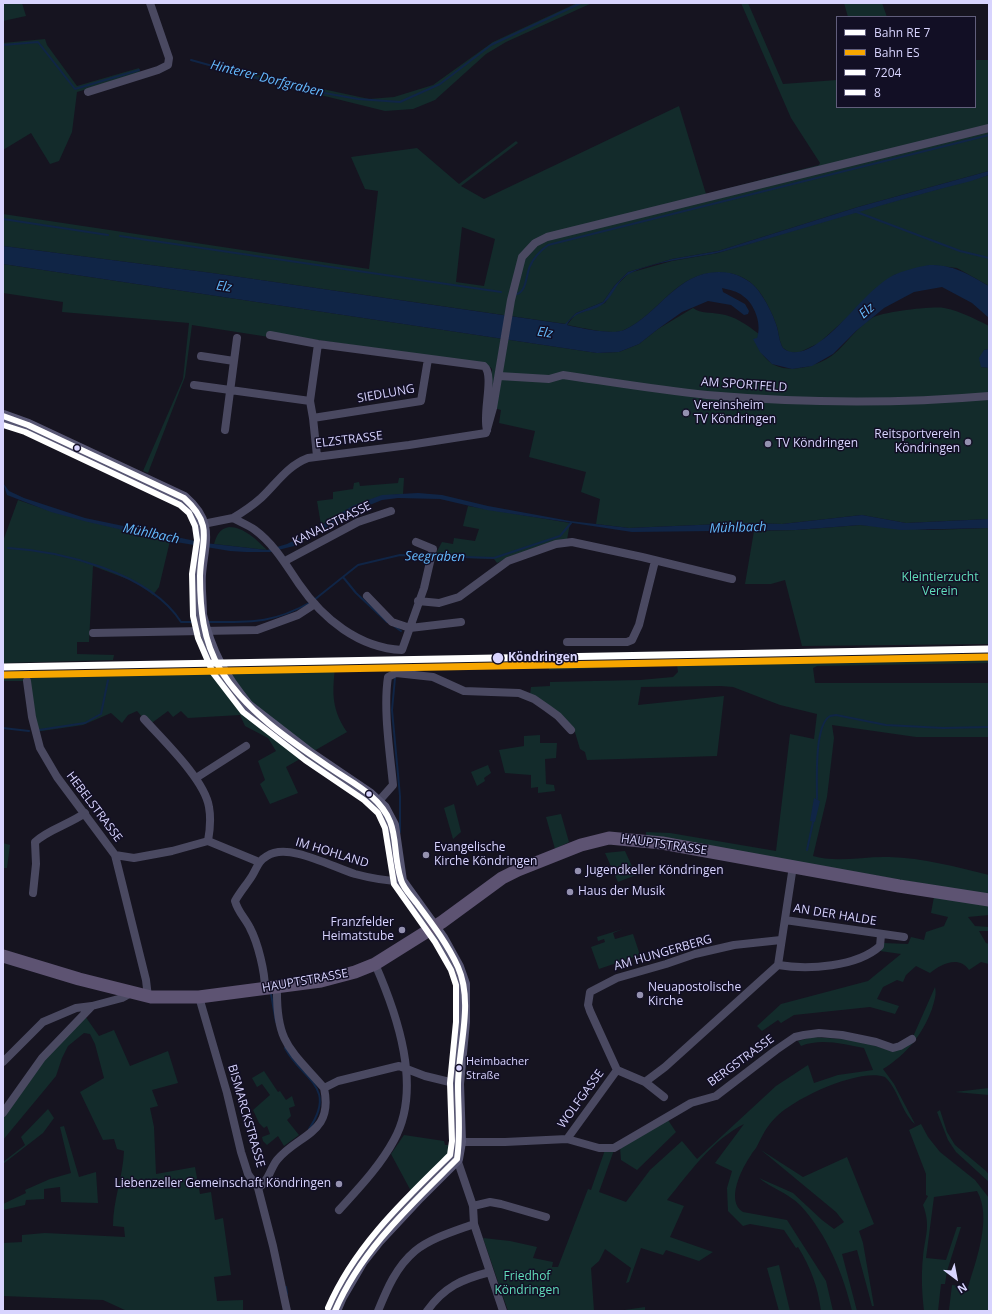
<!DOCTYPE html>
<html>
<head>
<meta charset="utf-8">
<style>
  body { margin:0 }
  #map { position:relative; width:992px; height:1314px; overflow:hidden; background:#161420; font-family:"Open Sans",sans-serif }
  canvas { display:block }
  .frame { position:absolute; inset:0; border:4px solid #d8d4fe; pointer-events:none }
  .legend { position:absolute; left:836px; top:16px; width:140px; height:92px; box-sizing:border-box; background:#120f25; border:1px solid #615e7c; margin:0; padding:5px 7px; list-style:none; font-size:12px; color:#d8d4fe }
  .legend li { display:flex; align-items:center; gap:8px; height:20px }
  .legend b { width:20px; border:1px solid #615e7c }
  .north { position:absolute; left:936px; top:1258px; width:40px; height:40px; -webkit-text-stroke:3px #120f25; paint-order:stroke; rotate:148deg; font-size:11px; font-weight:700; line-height:16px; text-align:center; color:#d8d4fe }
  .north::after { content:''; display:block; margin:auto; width:14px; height:18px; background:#d8d4fe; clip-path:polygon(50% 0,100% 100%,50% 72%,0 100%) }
</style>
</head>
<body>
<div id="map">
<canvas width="992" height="1314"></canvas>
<div class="frame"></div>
<ul class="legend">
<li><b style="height:5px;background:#fff"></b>Bahn RE 7</li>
<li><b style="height:5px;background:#f7a600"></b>Bahn ES</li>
<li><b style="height:5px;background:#fff"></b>7204</li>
<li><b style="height:5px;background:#fff"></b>8</li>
</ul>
<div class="north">N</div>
</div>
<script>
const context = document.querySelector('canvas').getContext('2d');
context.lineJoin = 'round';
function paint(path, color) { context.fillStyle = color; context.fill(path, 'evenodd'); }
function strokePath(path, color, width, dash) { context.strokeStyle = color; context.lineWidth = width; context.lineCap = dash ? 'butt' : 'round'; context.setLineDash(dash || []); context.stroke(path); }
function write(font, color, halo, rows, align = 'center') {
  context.font = font + ' "Open Sans",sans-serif'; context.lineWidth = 3; context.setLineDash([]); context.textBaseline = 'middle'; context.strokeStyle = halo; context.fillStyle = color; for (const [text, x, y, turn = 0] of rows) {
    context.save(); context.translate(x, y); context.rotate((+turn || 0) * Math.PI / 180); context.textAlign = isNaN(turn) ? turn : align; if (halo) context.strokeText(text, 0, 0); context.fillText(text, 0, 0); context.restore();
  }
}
paint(new Path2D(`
  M 3,3 L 22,3 L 26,16 L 3,21 Z
  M 577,3 L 592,3 L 506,42 L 486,54 L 435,100 L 413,109 L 385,111 L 252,78 L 253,74 L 369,99 L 394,97 L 433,85 L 493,42 Z
  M 741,3 L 748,3 L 783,84 L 837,80 L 837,107 L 975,107 L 975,60 L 989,60 L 989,171 L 858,207 L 718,251 L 672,259 L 628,272 L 615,285 L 603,302 L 576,313 L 566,324 L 212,273 L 3,246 L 3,214 L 369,269 L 378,191 L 365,189 L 351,157 L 417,148 L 459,184 L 516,141 L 518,143 L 461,186 L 484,199 L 679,106 L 706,194 L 819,165 L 820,163 L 791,118 ZM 462,227 L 495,239 L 484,286 L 456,282 Z
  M 844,3 L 882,3 L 887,17 L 848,17 Z
  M 45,39 L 47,45 L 77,86 L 139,68 L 140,73 L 77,92 L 72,132 L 59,161 L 50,164 L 31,133 L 3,150 L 3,43 Z
  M 989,175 L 989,286 L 957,268 L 931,265 L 894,275 L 819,343 L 798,353 L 789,352 L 783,348 C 779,341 779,334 777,327 C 773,315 766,300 758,290 C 750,280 739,274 727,273 C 677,267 662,313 624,330 C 612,336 581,327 567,325 L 575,315 L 605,303 L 616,286 L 629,273 L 672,261 L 718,253 L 855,212 Z
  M 3,264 L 597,353 L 619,352 L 639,344 L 658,329 L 693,308 C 702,314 709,312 720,314 C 735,316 747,325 759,334 L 757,339 L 754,339 C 758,348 763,357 771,363 C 788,375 819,366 834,354 C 847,343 857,327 872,318 C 882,312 932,306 944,308 C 960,311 975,319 989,326 L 989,349 L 984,350 L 981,367 L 989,368 L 989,519 L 906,523 L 862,515 L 782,524 L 744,523 L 629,528 L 596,524 L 600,499 L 581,492 L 586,472 L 529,457 L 535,431 L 499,423 L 501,410 L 491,407 L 489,395 L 492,369 L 488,365 L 270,333 L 269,337 L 192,325 L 185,377 L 148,473 L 143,471 L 183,379 L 189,323 L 62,312 L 63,302 L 3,293 Z
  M 399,478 L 404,478 L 403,494 C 368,496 351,507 321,525 L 317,501 L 333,499 L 333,492 L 353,489 L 354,483 L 359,482 L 360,486 L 398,483 Z
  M 18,500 C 68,518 119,528 170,541 L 159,587 L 153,595 L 138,583 L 93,566 L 89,642 L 77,642 L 77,654 L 114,655 L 113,660 L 3,663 L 3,541 Z
  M 468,506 L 570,523 L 567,540 L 514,555 L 497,563 L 494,559 L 434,557 L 442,542 L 453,544 L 454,538 L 475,541 L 479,529 L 463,526 Z
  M 860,525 L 929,530 L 989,528 L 989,644 L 802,646 L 785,580 L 771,584 L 745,584 L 754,531 L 796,530 Z
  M 229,527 C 244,527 257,540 267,550 L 214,544 C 217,535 219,529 229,527 Z
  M 989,657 L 989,663 L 817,666 L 813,668 L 815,683 L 989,683 L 989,737 L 916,737 L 832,725 L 834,738 L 827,797 L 813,856 C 836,863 865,856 889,857 C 923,858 957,867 989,875 L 989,915 L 968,917 L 975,926 L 989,927 L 989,931 L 979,931 L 986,943 L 989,944 L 989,964 L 981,962 L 969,970 C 959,955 941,964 930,973 L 916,966 L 906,975 L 903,982 L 897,980 L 883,987 L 877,999 L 899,1006 L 895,1014 L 870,1007 L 794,1015 L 781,1023 L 778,1020 L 762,1031 L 757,1026 L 781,1004 L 868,981 L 901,954 L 880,951 L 883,943 L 908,944 L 911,937 L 924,940 L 926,932 L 944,926 L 948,917 L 931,913 L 936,886 L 646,836 L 646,832 L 670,833 L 776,851 L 790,734 L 814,739 L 817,714 L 780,705 L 733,687 L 721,686 L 641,687 L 638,705 L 724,696 L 717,756 L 587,760 L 585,752 L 580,749 L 574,729 L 530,695 L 531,687 L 550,686 L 550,682 L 640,680 L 673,677 L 678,672 L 677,665 L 549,670 L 549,666 Z
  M 335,668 C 332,694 332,710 347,732 L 286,767 L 298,793 L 270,804 L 260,784 L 265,780 L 258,761 L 276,751 L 268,738 L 245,726 L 240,715 L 188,718 L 181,711 L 173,717 L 168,711 L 149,725 L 137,711 L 128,715 L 122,723 L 111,713 L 83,725 L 35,732 L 27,681 L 3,681 L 3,674 L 211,672 Z
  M 540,735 L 540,743 L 557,743 L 556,758 L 545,759 L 546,784 L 554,785 L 555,791 L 538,793 L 538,787 L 531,788 L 531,775 L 505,773 L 499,750 L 524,746 L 524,736 Z
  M 488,765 L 491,773 L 484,778 L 485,781 L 477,786 L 471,772 Z
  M 454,804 L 461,832 L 453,839 L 444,808 Z
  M 561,814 L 569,842 L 555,849 L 546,817 Z
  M 3,843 L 10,845 L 7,868 L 4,868 L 3,876 Z
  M 625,851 L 636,875 L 618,882 L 605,853 Z
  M 623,929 L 613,933 L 615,939 L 633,934 L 640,955 L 599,969 L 591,947 L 605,942 L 604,939 L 598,941 L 597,937 Z
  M 935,987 C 937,994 934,1002 932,1009 C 922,1035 907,1054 883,1069 L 894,1084 L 915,1124 C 901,1112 899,1090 885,1077 C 859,1068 795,1098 776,1117 C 765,1128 763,1135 756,1148 C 755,1150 752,1152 751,1155 C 742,1168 725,1201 743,1212 L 787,1220 L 826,1281 L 833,1311 L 821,1311 C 818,1287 811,1268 798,1247 L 796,1248 L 784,1230 L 750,1224 L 743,1226 L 728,1211 L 727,1188 L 732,1171 L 715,1163 L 744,1124 C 711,1141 690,1172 667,1200 L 684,1206 L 670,1237 L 713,1252 L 699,1261 L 666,1250 L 663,1255 L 641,1248 L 629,1282 L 626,1283 L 631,1268 L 605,1249 L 599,1261 L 591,1268 L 594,1311 L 508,1311 L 483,1238 L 510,1241 L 537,1247 L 533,1258 L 553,1262 L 552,1267 L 558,1267 L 588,1189 L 591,1190 L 605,1150 L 614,1150 L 599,1192 L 626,1202 L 650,1170 L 682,1141 L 697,1159 L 776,1086 L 808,1065 L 814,1083 L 838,1075 L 873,1070 L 864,1048 C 843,1044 821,1038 801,1046 L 798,1041 L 813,1037 L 841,1039 L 863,1042 L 885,1049 L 912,1039 Z
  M 85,1016 L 99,1036 L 114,1030 L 130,1066 L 168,1051 L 178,1083 L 152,1090 L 158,1106 L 150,1108 L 154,1127 L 156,1174 L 195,1167 L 200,1194 L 211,1192 L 215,1220 L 223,1218 L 231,1275 L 214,1277 L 217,1301 L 243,1300 L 243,1311 L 127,1311 L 103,1300 L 3,1296 L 3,1243 L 22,1242 L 22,1235 L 45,1233 L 125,1237 L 124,1227 L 113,1226 C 113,1200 123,1177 124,1151 L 117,1149 L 114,1139 L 103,1140 L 80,1092 L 104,1078 L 95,1044 L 90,1034 L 84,1033 L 68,1046 L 62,1058 L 56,1076 L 3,1140 L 3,1118 L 36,1068 Z
  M 264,1071 L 278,1092 L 280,1091 L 286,1100 L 292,1096 L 295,1106 L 289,1108 L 291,1116 L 287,1120 L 299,1135 L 284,1146 L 278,1136 L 267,1145 L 263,1141 L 262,1137 L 270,1134 L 267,1126 L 264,1128 L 259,1123 L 253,1110 L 270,1095 L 262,1084 L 257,1087 L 252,1078 Z
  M 989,1088 L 989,1095 L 955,1092 Z
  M 48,1109 L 54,1118 L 43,1133 L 3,1164 L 3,1162 L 25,1145 L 21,1137 Z
  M 940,1110 L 947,1132 L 955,1145 L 986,1171 L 989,1175 L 989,1182 L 956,1152 L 948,1140 L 937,1112 Z
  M 668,1120 L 676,1132 L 637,1170 L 621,1160 L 620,1147 Z
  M 921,1124 L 928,1137 L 940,1152 L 975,1180 L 989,1198 L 989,1311 L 945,1311 L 949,1310 L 952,1285 L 968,1287 C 977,1258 992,1217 977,1191 L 934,1197 L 926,1258 L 946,1260 L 957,1227 L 961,1227 L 947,1271 L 945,1284 L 941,1284 L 938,1311 L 924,1311 C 922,1293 921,1276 923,1257 C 925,1236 931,1226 923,1205 L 928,1196 L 926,1195 L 926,1174 L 909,1130 Z
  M 64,1126 L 79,1177 L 96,1172 L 98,1203 L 61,1202 L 60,1187 L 44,1189 L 44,1199 L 26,1200 L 25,1205 L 3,1210 L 3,1204 L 26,1193 L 25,1190 L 50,1179 L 71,1173 L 60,1127 Z
  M 404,1135 L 444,1141 L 445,1145 L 452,1145 C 452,1160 423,1182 412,1193 L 391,1154 Z
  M 761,1150 L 803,1177 L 847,1157 L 874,1224 L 859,1231 L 863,1243 L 874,1306 L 872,1306 L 857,1250 L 842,1254 L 857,1311 L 852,1311 C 843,1273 827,1234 800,1205 C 788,1193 771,1188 759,1178 L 793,1193 L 822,1220 L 834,1229 L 844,1222 L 836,1212 Z
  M 779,1265 L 790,1311 L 779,1311 L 767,1268 Z
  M 645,1307 L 645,1311 L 618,1311 Z`), '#132b2b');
paint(new Path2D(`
  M 989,171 L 989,175 L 971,181 C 888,202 807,228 725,251 C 695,259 660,259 631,273 C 617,279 614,296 603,304 C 592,313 575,309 567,325 C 579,328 613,335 624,330 C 662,313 679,265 730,273 C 740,275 751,281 758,290 C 766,301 773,314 777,327 C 779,334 779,341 783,348 C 807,368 850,312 866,297 C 874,289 883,281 892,276 C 898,272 926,264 933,265 C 957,266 969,275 989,286 L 989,318 L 972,303 L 942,287 L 914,292 L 884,308 L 856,331 L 833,354 L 812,366 L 792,369 L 772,364 L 760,352 L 753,339 L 757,338 C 762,325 755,304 743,296 C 737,291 730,290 722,288 L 723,292 L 745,304 L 749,311 L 748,314 L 744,315 L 731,305 L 708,301 L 682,312 L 658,329 L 639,344 L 619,352 L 597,353 L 3,264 L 3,246 L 212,273 L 565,324 L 576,313 L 603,302 L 615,285 L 628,272 L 672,259 L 718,251 L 858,207 Z
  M 989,349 L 989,368 L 981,367 L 979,358 L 984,350 Z
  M 3,483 L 9,491 L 24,498 L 85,518 L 205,543 L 267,550 L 287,544 L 311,532 L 352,506 L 368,500 L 382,495 L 418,493 L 442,495 L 488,506 L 570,521 L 629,528 L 744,523 L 782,524 L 862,515 L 906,523 L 989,519 L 989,528 L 901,530 L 860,525 L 796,530 L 632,532 L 487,510 L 440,499 L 398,498 L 382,500 L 355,511 L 294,546 L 270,552 L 246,552 L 230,551 L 170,541 L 84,521 L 51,512 L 7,495 Z
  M 814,798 L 820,801 L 815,822 L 810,821 Z`), '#102546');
strokePath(new Path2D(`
  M 3,45 L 38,42 L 75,89 L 139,70
  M 191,60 L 285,86 L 358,99 L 400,102 L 440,84 L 491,45 L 581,3
  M 854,211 L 960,251 L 989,258
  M 3,219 L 108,235
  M 120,236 L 501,292
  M 517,294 C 527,291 526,274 530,266 C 534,257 540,251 548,245 L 989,135
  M 8,548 C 62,551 150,573 181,622 L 199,622
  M 433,556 L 494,558 L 560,536 L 571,523
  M 343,577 L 356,593 L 387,622
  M 314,600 L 358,565 L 400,555 L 429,556
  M 207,622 C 250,622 272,624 311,602
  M 394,626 L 401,631
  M 395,678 L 392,710 L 400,796 L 400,832
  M 3,728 L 29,731
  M 39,730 L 85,723 L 101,714 L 108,680
  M 817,799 C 817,781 814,725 830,716 L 836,715 L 886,725 L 943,728 L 989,727
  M 807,850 L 813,822
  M 271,994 L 276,1022
  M 285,1048 C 302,1080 338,1086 309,1129
  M 286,1287 L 287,1294`), '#102546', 2);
strokePath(new Path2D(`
  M 88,92 L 158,70 L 168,65 L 169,58 L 150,3
  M 270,335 L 318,344 L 484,366 C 495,375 482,413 487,430
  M 201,356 L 234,361
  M 499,376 L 549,379 L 563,375 C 611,382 659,390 707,395 C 801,403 895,404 989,396
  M 194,385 L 310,401
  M 313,418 L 310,401 L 318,344
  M 225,430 L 237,338
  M 317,456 L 313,418 L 421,401 L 428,359
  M 233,518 C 243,512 252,506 261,498 C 277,483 287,466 308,458 L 409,445 L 486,433 L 493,408 L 511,300 L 522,257 L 535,243 L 547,237 L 989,128
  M 203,524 L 233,518 C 240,522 248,525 255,530 C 274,544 286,565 299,584 C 323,619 359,648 402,650 L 424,588 L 433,549 L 416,542
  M 285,561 L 358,522 L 391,511
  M 367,596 L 392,622 L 410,628 L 461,622
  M 418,601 L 439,603 L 459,597 L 508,561 L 556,544 L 572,542 L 642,557 L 732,579
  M 93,633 L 257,630 L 298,615 L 315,604
  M 567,642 L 627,642 L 632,640 L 639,625 L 655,561
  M 27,681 L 32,717 L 40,748 L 57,777 L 115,855 L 146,980 L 148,997
  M 144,719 C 163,740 205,780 209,807 C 211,818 210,830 208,841
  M 196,778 L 246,746
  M 378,802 L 393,785 C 390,753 383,709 388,677 L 396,673 L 433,677 L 464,691 L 519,693 L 534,699 L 547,708 L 558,716 L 571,730
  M 115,855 L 134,858 L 172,851 L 208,841 L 259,862
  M 33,893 L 36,864 L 35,842 C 47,830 70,824 85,813
  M 785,920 L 904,937
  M 778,965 C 808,970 857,967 880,946 L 881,935
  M 265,989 C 265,972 258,943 250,928 C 245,918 238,912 235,901 C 240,892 247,884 252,876 C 257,868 258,861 267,856 C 288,842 332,867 355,874 C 370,878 385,881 401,881
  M 199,997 L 227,1093 L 241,1152 L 248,1174 L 258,1188 L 273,1246 L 287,1311
  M 3,1062 L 43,1022 L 76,1008 L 92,1006
  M 617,1070 L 590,1011 L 588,1005 L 590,992 L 617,978 L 666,964 L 695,954 L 734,945 L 781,940
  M 645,1082 L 665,1067 L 778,965 L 793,866
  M 324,1088 L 338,1081 L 399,1066 L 425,1076 L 458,1084
  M 3,1113 L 42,1058 L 92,1006 L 122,998 L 131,993
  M 567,1139 L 599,1148 L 614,1148 L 691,1103 L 716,1096 L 776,1050 L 795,1037 L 804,1035 L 819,1033 L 842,1035 L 876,1042 L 893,1048 L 900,1046 L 912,1039
  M 460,1142 L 505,1142 L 567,1139 L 617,1070 L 645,1082 L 664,1097
  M 457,1159 L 473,1206 L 474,1224 L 503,1311
  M 258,1188 C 268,1183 270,1169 277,1160 C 298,1134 334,1134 324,1088 C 290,1049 276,1043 277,988
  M 473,1206 L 490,1202 L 501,1204 L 546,1217
  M 339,1210 C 359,1188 380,1166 394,1140 C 423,1088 397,1014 375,964
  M 378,1311 C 387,1289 396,1267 415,1251 C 431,1238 455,1231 474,1224
  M 427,1311 C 444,1287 462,1279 490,1272`), '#4a4961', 8);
strokePath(new Path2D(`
  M 3,416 L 28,425 L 184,498 C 213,523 203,541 200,574 C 199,588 201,601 201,615
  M 248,706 L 310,754 L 369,794 L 384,808 L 393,825 L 401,881 L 442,938 L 458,967 L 464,984 L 464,1022 L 458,1084 L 460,1142 L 457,1159 L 419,1197 L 378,1241 L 362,1261 L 341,1297 L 335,1311`), '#575673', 12);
strokePath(new Path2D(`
  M 3,956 L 79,979 L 151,997 L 199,997 L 321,981 L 355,972 L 375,964 L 442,922 L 502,878 L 518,870 L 581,845 L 609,838 L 662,843 L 899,886 L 989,900`), '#5d5372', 13);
strokePath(new Path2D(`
  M 201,615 C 210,652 223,676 248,706`), '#575673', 12);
strokePath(new Path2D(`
  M 3,416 L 28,425 L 184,498 C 215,526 201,541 200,576 C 200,608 203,641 220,669 C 246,712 292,742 332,769 C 345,778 359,785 370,795 C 403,824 390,844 401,880 C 403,888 413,898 418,905 C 433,925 448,945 458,967 C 474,1003 458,1048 458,1086 C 458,1110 461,1134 457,1159 C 411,1205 361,1250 335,1311`), '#fff', 6);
strokePath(new Path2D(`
  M 3,425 L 25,432 L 180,505 L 189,513 L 195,526 L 197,540 L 192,574 L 193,616 L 198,638 L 213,673 L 243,712 L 305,760 L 364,800 L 378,813 L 385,828 L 394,884 L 435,942 L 451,970 L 456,985 L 456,1022 L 450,1083 L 452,1141 L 450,1155 C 403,1201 354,1247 328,1308`), '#fff', 6);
strokePath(new Path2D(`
  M 3,667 L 989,649`), '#fff', 7);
strokePath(new Path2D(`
  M 3,675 L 989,657`), '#f7a600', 7);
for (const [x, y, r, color] of [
  [686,413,4,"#9491b0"],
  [968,442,4,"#9491b0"],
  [768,444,4,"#9491b0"],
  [77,448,3.5,"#d8d4fe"],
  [498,658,6,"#d8d4fe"],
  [369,794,3.5,"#d8d4fe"],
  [426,855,4,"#9491b0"],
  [578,871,4,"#9491b0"],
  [570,892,4,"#9491b0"],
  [402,930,4,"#9491b0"],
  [640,995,4,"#9491b0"],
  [459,1068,3.5,"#d8d4fe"],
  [339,1184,4,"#9491b0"]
]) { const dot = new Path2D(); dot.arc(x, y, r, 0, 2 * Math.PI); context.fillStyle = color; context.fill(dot); strokePath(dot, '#120f25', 1.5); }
write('11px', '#d8d4fe', '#120f25', [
  ["Heimbacher",466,1062],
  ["Straße",466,1076]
], 'left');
write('12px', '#d8d4fe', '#120f25', [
  ["AM SPORTFELD",744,385,4],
  ["SIEDLUNG",386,394,-10],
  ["ELZSTRASSE",349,440,-7],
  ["KANALSTRASSE",332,524,-26],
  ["HEBELSTRASSE",94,807,53],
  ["HAUPTSTRASSE",664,845,8],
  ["IM HOHLAND",332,853,17],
  ["AN DER HALDE",835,915,9],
  ["AM HUNGERBERG",663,953,-16],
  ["HAUPTSTRASSE",305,981,-10],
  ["BERGSTRASSE",741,1061,-36],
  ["WOLFGASSE",581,1099,-54],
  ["BISMARCKSTRASSE",246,1116,74]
]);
write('12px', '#d8d4fe', '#120f25', [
  ["Vereinsheim",694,406],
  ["TV Köndringen",694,420],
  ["Reitsportverein",960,435,"right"],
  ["Köndringen",960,449,"right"],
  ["TV Köndringen",776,444],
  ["Evangelische",434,848],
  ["Kirche Köndringen",434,862],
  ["Jugendkeller Köndringen",586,871],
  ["Haus der Musik",578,892],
  ["Franzfelder",394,923,"right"],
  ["Heimatstube",394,937,"right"],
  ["Neuapostolische",648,988],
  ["Kirche",648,1002],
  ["Liebenzeller Gemeinschaft Köndringen",331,1184,"right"]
], 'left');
write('12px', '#61debb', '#120f25', [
  ["Kleintierzucht",940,578],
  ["Verein",940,592],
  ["Friedhof",527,1277],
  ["Köndringen",527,1291]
]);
write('bold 12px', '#d8d4fe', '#120f25', [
  ["Köndringen",508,658]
], 'left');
write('italic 13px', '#64bafc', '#120f25', [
  ["Hinterer Dorfgraben",267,79,14],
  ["Elz",224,287,8],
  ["Elz",867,311,-41],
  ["Elz",545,333,8],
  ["Mühlbach",738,528,-2],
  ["Mühlbach",151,534,12],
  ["Seegraben",435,557,1]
]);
</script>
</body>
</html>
